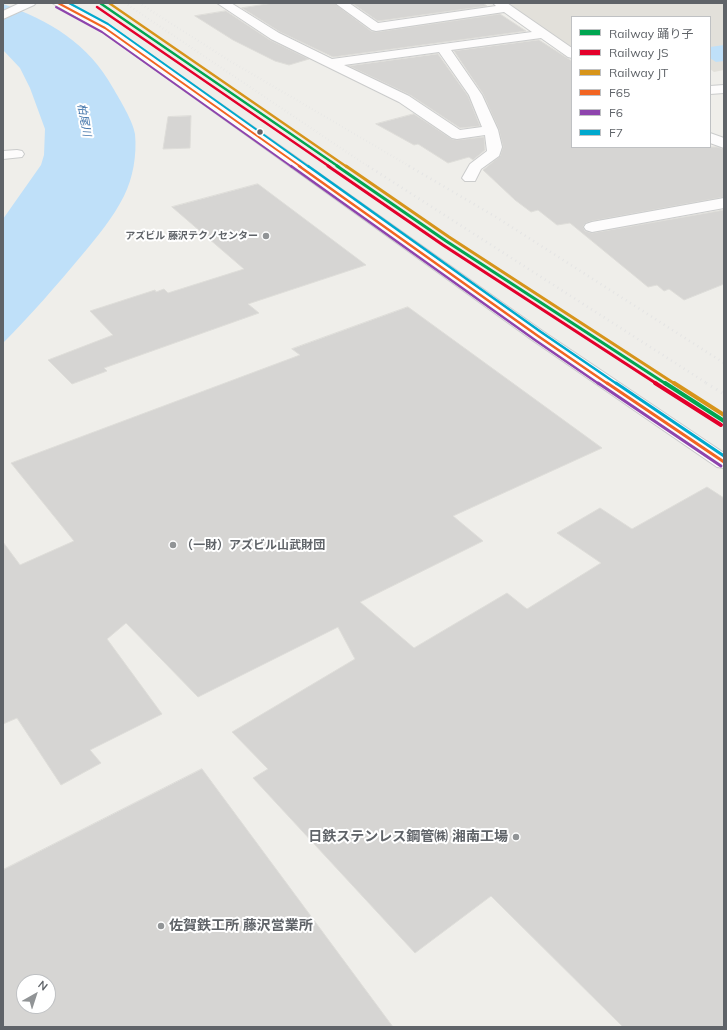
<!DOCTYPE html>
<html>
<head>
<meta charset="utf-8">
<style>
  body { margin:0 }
  #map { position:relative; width:727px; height:1030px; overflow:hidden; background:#efeeea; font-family:Mulish,"Noto Sans JP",sans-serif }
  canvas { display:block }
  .frame { position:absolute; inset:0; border:4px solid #5f6368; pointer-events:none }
  .legend { position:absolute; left:571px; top:16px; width:140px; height:132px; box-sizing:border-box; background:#fff; border:1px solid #bfc1c3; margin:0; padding:5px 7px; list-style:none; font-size:12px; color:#5f6368 }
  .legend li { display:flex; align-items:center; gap:8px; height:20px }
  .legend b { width:20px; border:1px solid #bfc1c3 }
  .north { position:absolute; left:16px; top:974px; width:40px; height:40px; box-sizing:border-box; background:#fff; border:1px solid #bfc1c3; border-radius:50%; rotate:39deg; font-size:11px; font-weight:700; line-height:16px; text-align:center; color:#5f6368 }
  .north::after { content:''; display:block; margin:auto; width:14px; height:18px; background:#919496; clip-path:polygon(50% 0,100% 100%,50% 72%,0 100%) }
</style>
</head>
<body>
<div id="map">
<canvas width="727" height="1030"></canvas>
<div class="frame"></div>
<ul class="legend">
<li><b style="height:5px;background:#00a651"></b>Railway 踊り子</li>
<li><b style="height:5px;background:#e4002b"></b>Railway JS</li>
<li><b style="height:5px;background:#d7941a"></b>Railway JT</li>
<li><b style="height:5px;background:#f26522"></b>F65</li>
<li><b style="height:5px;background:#8e44ad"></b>F6</li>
<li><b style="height:5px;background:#00a9ce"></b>F7</li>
</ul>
<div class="north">N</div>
</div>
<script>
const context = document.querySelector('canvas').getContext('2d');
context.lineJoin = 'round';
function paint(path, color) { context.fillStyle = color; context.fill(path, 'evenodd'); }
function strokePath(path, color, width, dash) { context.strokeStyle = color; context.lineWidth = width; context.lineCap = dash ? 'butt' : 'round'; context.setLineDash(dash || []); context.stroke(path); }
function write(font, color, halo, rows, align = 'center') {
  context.font = font + ' Mulish,"Noto Sans JP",sans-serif'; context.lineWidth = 4; context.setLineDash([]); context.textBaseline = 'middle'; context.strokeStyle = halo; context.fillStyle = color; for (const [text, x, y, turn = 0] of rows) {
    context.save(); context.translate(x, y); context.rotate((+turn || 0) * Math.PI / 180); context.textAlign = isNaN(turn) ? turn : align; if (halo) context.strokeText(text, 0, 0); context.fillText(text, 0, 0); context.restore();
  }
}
paint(new Path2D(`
  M 507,3 L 724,3 L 724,70 L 714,72 L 710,69 L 710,17 L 572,17 L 572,48 Z`), '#e2e0da');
paint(new Path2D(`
  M 3,4 C 49,20 89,44 113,88 C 120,100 133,121 135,134 C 137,155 133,178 124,196 C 113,218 97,237 82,255 C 56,286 31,315 3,343 L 3,219 L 41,165 L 44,155 L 45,129 L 30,88 L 20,68 L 3,50 Z
  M 724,45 L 724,61 L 716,62 L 710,58 L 710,47 Z`), '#bfe0f9');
const building = new Path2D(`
  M 274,3 L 334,3 L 371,31 L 376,32 L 500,14 L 526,31 L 333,57 L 280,32 L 242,8 Z
  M 352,3 L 483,3 L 487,6 L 378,21 Z
  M 226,11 L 270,40 L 309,59 L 289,65 L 275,61 L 233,40 L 195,16 Z
  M 539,40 L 572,61 L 572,147 L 717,147 L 724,149 L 724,197 L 592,221 L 586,223 L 583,226 L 585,231 L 592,233 L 724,210 L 724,284 L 684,300 L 669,289 L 664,291 L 657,285 L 648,287 L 570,223 L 557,225 L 538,210 L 531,212 L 515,200 L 483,170 L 500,156 L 503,147 L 499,130 L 483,94 L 454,51 Z
  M 438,54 L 468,96 L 480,126 L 460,128 L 410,95 L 349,66 Z
  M 414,114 L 452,139 L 457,140 L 484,137 L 485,150 L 473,160 L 469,157 L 448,163 L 418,144 L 414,145 L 376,124 Z
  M 191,116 L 190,148 L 163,149 L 168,117 Z
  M 258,184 L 366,265 L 248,304 L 259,313 L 104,368 L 107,371 L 72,384 L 48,360 L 113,335 L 90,311 L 155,290 L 156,292 L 164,289 L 168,293 L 244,269 L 172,207 Z
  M 408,307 L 602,448 L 453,516 L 483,541 L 360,602 L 414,648 L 507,593 L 527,609 L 601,563 L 557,533 L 600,508 L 632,529 L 707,487 L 724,498 L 724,1027 L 623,1027 L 491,896 L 415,953 L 253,778 L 268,769 L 232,732 L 355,659 L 338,627 L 198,697 L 126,623 L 107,639 L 162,714 L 90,750 L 101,763 L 61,785 L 17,718 L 3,724 L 3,542 L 20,565 L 74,541 L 11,463 L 300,355 L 292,349 Z
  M 202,769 L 393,1027 L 3,1027 L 3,870 ZM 24,982 L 48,982 L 48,1006 L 24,1006 Z`);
paint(building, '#d6d5d3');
strokePath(building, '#deddd9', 1);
const street = new Path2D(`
  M 20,3 L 36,3 L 34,5 L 3,19 L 3,11 Z
  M 217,3 L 231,3 L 279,33 L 332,59 L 532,32 L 504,12 L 376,31 L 372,30 L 335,3 L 349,3 L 378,23 L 496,6 L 493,3 L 507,3 L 572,48 L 572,58 L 568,57 L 541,38 L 451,50 L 482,95 L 498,130 L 502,147 L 499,156 L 481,169 L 475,181 L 465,181 L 462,178 L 470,164 L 487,151 L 485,135 L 457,139 L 452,138 L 399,102 L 271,39 ZM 439,52 L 469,95 L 482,127 L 460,130 L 409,96 L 344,65 Z
  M 724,85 L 724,93 L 710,94 L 710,86 Z
  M 710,133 L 724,138 L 724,148 L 710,143 Z
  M 17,150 L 22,151 L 24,154 L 22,157 L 3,159 L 3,151 Z
  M 724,198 L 724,208 L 592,232 L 586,230 L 584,227 L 586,224 L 592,222 Z`);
const secondary = new Path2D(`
  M 52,3 L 67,3 L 109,25 L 544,332 L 724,453 L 724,468 L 717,467 L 532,340 L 101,31 Z`);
strokePath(street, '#cbcccc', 2);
strokePath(secondary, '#cacacb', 2);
paint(street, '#fdfcfc');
paint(secondary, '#fdfcfc');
strokePath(new Path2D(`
  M 125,3 L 369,167
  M 139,3 L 230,61 L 411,167`), '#e4e4e4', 2, [0.5, 3]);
strokePath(new Path2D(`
  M 368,166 L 708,384
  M 409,166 L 496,217 L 724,363`), '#e4e4e4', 2.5, [1, 4]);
strokePath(new Path2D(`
  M 706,383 L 724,394`), '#e4e4e4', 3, [1, 5]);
strokePath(new Path2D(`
  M 58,3 L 105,28 L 301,167`), '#f26522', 2);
strokePath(new Path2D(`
  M 299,166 L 538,336 L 608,384`), '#f26522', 2.5);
strokePath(new Path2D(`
  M 607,383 L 724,462`), '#f26522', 3);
strokePath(new Path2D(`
  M 56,7 L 102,32 L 292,167`), '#8e44ad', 2);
strokePath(new Path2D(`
  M 291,166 L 535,340 L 599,384`), '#8e44ad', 2.5);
strokePath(new Path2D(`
  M 598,383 L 721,466`), '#8e44ad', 3);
strokePath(new Path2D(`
  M 69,3 L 108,24 L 309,167`), '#00a9ce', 2);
strokePath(new Path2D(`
  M 308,166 L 541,332 L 617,384`), '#00a9ce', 2.5);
strokePath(new Path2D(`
  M 616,383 L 724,456`), '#00a9ce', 3);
strokePath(new Path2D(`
  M 100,3 L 339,167`), '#00a651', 2.5);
strokePath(new Path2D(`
  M 337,166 L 446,241 L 666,384`), '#00a651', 3);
strokePath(new Path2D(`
  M 665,383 L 724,421`), '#00a651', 4);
strokePath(new Path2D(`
  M 97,7 L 330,167`), '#e4002b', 2.5);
strokePath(new Path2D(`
  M 328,166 L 443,245 L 657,384`), '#e4002b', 3);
strokePath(new Path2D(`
  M 655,383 L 721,425`), '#e4002b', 4);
strokePath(new Path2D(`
  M 109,3 L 347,167`), '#d7941a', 2.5);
strokePath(new Path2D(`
  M 346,166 L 449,237 L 675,384`), '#d7941a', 3);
strokePath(new Path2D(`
  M 674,383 L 724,415`), '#d7941a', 4);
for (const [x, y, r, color] of [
  [260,132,3.5,"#5f6368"],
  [266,236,4,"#919496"],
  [173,545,4,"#919496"],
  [516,837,4,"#919496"],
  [161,926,4,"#919496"]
]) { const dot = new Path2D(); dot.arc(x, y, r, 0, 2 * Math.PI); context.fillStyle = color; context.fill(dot); strokePath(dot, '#fff', 1.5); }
write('bold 10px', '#5f6368', '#fff', [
  ["アズビル 藤沢テクノセンター",258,236]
], 'right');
write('italic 11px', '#4174aa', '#fff', [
  ["柏尾川",84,120,80]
]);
write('bold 12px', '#5f6368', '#fff', [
  ["（一財）アズビル山武財団",181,545]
], 'left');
write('bold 14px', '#5f6368', '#fff', [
  ["日鉄ステンレス鋼管㈱ 湘南工場",508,837],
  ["佐賀鉄工所 藤沢営業所",169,926,"left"]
], 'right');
</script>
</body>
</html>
